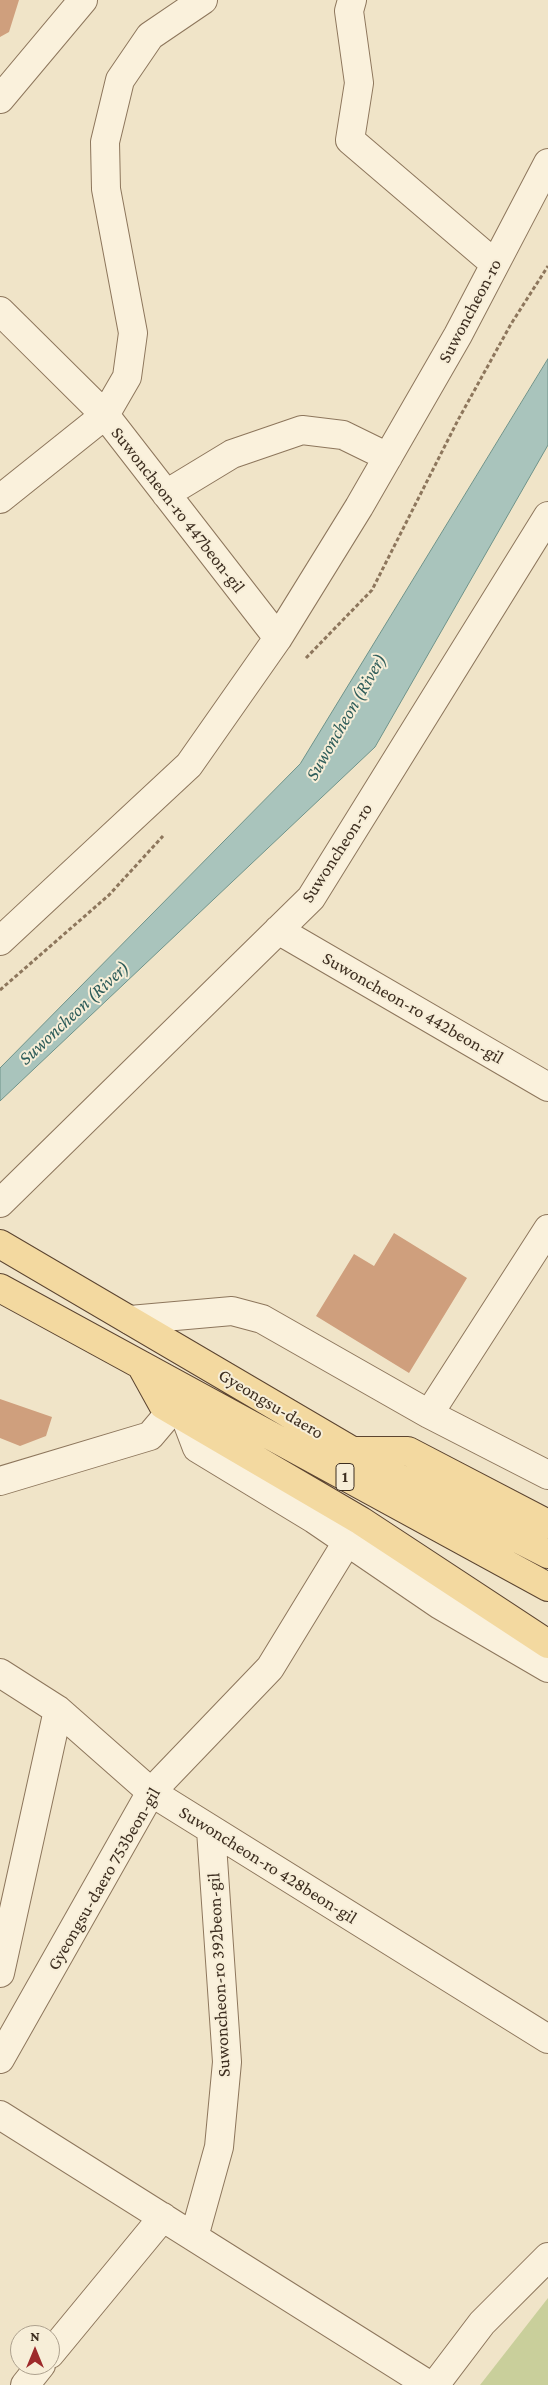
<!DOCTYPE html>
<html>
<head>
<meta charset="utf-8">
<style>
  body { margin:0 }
  #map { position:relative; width:548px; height:2385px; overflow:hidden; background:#f0e4c8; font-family:"Crimson Pro",serif }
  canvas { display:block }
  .north { position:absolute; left:10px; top:2325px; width:50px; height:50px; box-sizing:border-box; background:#f7eed8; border:1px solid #ada18e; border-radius:50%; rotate:0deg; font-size:14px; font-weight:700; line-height:20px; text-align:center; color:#3d2e20 }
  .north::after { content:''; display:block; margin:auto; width:18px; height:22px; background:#9e2a2b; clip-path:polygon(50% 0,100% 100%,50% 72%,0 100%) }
</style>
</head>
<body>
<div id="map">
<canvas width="548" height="2385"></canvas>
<div class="north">N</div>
</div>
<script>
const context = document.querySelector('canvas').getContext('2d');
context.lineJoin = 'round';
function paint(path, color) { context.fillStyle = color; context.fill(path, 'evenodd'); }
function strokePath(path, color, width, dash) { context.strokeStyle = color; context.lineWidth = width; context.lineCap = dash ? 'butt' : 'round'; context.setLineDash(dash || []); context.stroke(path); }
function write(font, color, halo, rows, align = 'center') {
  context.font = font + ' "Crimson Pro",serif'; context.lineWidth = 4; context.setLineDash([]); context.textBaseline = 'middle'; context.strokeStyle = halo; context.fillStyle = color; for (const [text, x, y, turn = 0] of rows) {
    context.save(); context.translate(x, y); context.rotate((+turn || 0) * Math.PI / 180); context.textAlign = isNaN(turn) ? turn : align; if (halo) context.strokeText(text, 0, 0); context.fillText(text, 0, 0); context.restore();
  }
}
paint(new Path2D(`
  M 548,2298 L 548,2385 L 480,2385 Z`), '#c9cf9b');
const water = new Path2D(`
  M 548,359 L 548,445 L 375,747 L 0,1101 L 0,1068 L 300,764 Z`);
paint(water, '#a9c4bc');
strokePath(water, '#6f938a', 1);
paint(new Path2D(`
  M 0,0 L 19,0 L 9,32 L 0,37 Z
  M 394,1233 L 467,1278 L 409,1373 L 316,1316 L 354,1254 L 374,1266 Z
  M 0,1399 L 52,1417 L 46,1436 L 20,1446 L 0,1438 Z`), '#cf9f7d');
const minor = new Path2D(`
  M 352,0 L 349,11 L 359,83 L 350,140 L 495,264
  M 0,99 L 83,0
  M 0,311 L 105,415 L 278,638
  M 166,494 L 232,454 L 302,430 L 343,435 L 388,457
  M 0,499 L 105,415 L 127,377 L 133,333 L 106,189 L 105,142 L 120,80 L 150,36 L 203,0
  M 278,930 L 548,1087
  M 0,941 L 189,765 L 278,638 L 359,507 L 458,335 L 548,163
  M 0,1203 L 311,898 L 548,516
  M 130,1320 L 232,1311 L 262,1319 L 429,1414 L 548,1475
  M 429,1414 L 548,1229
  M 186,1419 L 197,1448 L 314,1519 L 440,1605 L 548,1668
  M 0,1481 L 150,1436 L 172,1410
  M 0,1673 L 58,1710 L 151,1792 L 548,2039
  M 0,1973 L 58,1710
  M 0,2059 L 151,1792 L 270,1668 L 347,1542
  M 0,2115 L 429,2385
  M 194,2237 L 219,2147 L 227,2062 L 211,1830
  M 50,2354 L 163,2217
  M 25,2385 L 41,2365
  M 435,2385 L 482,2323 L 548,2257`);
const primary = new Path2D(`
  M 0,1244 L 395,1476 L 548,1554
  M 0,1288 L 548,1587
  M 142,1367 L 163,1405 L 361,1521 L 548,1644
  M 352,1451 L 408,1451 L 548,1524`);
strokePath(minor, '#8d765c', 30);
strokePath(primary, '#5b4430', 30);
strokePath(new Path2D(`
  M 306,658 L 372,590 L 458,420 L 511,324 L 548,266
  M 0,990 L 109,895 L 163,836`), '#8d765c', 3, [4, 2.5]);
strokePath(minor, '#faf1dc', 28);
strokePath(primary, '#f3d9a0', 28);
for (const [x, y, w] of [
  [345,1477,18]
]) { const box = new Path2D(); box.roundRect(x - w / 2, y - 13.5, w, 27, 4); context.fillStyle = '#f7eed8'; context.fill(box); strokePath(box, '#3d2e20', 1); }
write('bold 16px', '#3d2e20', null, [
  ["1",345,1477]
]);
write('18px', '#3d2e20', '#f7eed8', [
  ["Suwoncheon-ro",470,311,-62],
  ["Suwoncheon-ro 447beon-gil",178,510,52],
  ["Suwoncheon-ro",337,853,-57],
  ["Suwoncheon-ro 442beon-gil",413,1008,30],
  ["Gyeongsu-daero",271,1404,31],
  ["Suwoncheon-ro 428beon-gil",268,1865,32],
  ["Gyeongsu-daero 753beon-gil",104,1879,-60],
  ["Suwoncheon-ro 392beon-gil",219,1975,-93]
]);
write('italic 19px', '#2f5d5a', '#f7eed8', [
  ["Suwoncheon (River)",346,717,-60],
  ["Suwoncheon (River)",74,1013,-43]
]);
</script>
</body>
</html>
